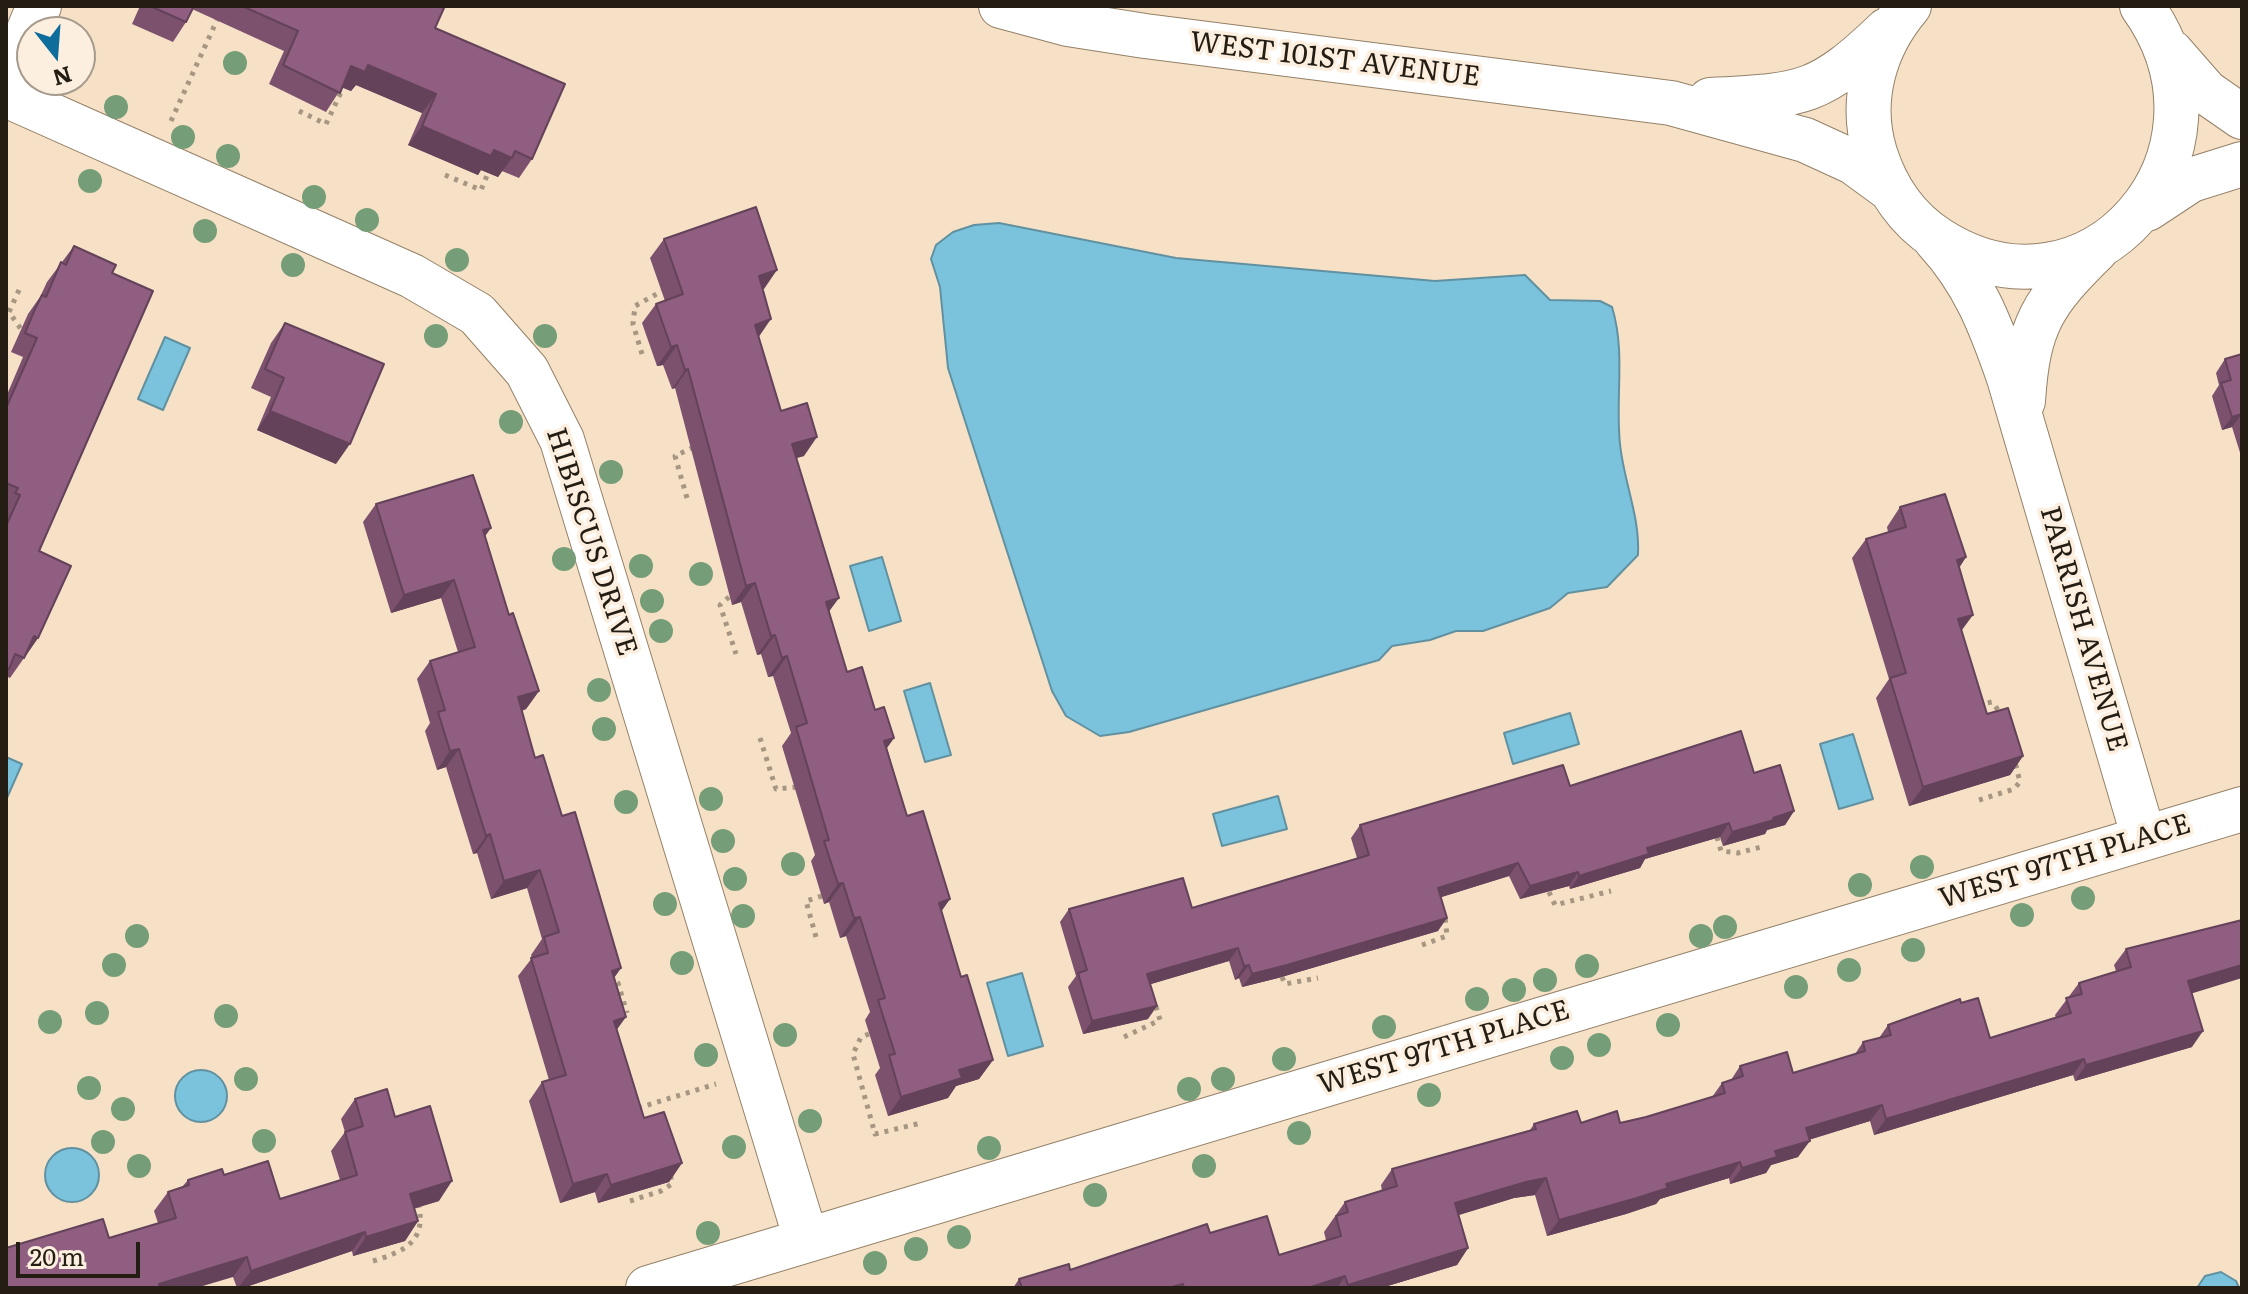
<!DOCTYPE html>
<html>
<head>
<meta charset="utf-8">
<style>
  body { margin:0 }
  #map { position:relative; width:2248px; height:1294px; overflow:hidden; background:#f6e1c6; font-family:Literata,serif }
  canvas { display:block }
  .frame { position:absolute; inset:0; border:8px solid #241d13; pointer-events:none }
  .north { position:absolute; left:16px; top:16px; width:80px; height:80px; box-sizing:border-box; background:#fcefdf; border:2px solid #a69b8d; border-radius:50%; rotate:163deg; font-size:22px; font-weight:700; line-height:32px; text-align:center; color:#241d13 }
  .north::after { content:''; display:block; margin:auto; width:28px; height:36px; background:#0f6d9c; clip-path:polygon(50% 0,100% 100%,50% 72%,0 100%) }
  .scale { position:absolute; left:16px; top:1242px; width:124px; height:36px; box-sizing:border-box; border:4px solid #241d13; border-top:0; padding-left:10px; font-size:24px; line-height:28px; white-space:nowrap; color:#241d13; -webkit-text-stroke:6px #fcefdf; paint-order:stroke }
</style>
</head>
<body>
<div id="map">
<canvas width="2248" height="1294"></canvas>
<div class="frame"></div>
<div class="north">N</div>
<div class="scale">20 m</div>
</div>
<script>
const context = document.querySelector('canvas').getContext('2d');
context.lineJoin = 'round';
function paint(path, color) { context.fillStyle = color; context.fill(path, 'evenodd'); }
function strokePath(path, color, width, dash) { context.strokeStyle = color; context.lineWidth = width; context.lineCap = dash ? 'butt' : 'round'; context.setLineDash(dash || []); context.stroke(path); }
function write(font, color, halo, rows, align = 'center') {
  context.font = font + ' Literata,serif'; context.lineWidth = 7; context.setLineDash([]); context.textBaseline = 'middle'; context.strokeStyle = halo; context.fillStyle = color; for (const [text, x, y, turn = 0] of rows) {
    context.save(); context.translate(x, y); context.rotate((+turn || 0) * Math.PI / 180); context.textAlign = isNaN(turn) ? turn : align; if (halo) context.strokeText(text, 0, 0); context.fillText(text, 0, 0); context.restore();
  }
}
const water = new Path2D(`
  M 999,223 L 1176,258 L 1435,281 L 1525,275 L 1550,300 L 1600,301 L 1612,307 C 1626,353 1615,397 1620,444 C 1624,483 1640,516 1638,555 L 1607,587 L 1568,593 L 1550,608 L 1483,631 L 1456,631 L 1430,640 L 1392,646 L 1379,660 L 1129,732 L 1100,736 L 1066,716 L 1052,691 L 948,368 L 940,287 L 931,259 L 936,245 L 953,232 L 974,225 Z
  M 165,337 L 190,348 L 163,410 L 138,399 Z
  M 882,557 L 901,621 L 869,631 L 850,566 Z
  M 930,683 L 951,755 L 925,762 L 904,691 Z
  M 1570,713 L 1579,744 L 1513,764 L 1504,733 Z
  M 1853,734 L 1873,799 L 1839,809 L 1820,744 Z
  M 6,757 L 22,764 L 6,800 Z
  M 1278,796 L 1287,829 L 1222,846 L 1213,814 Z
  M 1022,973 L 1043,1046 L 1008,1056 L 987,983 Z
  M175 1096a26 26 0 1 1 52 0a26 26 0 1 1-52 0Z
  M45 1175a27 27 0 1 1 54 0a27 27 0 1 1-54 0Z
  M 2221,1272 L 2236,1281 L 2239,1288 L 2197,1288 L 2205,1276 Z`);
paint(water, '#7bc3dc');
strokePath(water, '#6191a0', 2);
const minor = new Path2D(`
  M 1001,6 L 1068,24 L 1145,36 L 1671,103 L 1805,140 L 1853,162 L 1890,189
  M 1909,6 C 1874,47 1859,101 1875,153 C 1886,188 1907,219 1938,239 C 2089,337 2248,154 2142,6
  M 2171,52 L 2206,92 L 2242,117
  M 6,84 L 39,6
  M 6,95 L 412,276 L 477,314 L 527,371 L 562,440 L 806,1239
  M 1710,100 C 1803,95 1818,96 1887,30
  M 2147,209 L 2191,180 L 2242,164
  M 1936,240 C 1974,281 1991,326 2009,378 L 2144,838
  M 2023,401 C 2028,324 2043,302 2097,249
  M 648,1288 L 2242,809`);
strokePath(minor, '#948168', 46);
strokePath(new Path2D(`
  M 299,111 L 326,124 L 343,88
  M 171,121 L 217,20
  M 445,175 L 481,190 L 488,173
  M 19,290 L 9,312 L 21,329
  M 642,354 L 633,324 L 635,306 L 662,291
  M 687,498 L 675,456 L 692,448
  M 729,597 L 720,605 L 736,654
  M 1978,705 L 1992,702 L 2001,714
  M 760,738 L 776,789 L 797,787
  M 1979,800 L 2014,789 L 2020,782 L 2015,762
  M 1717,837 L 1721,851 L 1738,853 L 1761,847
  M 1549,892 L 1555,905 L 1611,891
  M 816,937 L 806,901 L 822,896
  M 1422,945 L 1447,936 L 1445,916
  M 609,977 L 618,983 L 627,1013
  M 1282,977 L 1285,984 L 1318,978
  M 869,1034 L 861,1037 L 853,1054 L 875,1134 L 921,1123
  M 1124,1037 L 1160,1020 L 1155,1003
  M 638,1108 L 716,1084
  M 630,1201 L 661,1191 L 672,1184 L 670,1171
  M 373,1261 C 402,1252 426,1243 419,1207`), '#a69682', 5, [4, 6]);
strokePath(minor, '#fff', 44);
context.fillStyle = '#759e78';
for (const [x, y] of [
  [235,63],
  [116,107],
  [183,137],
  [228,156],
  [90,181],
  [314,197],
  [367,220],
  [205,231],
  [457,260],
  [293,265],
  [436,336],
  [545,336],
  [511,422],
  [611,472],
  [564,559],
  [641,566],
  [701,574],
  [652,601],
  [661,631],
  [599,690],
  [604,729],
  [711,799],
  [626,802],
  [723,841],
  [793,864],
  [1922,867],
  [735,879],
  [1860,885],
  [2083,898],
  [665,904],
  [2022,915],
  [743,916],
  [1725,927],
  [137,936],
  [1701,936],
  [1913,950],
  [682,963],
  [114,965],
  [1587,966],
  [1849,970],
  [1545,980],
  [1796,987],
  [1514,990],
  [1477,999],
  [97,1013],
  [226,1016],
  [50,1022],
  [1668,1025],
  [1384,1027],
  [785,1035],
  [1599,1045],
  [706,1055],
  [1562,1058],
  [1284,1059],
  [246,1079],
  [1223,1079],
  [89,1088],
  [1189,1089],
  [1429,1095],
  [123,1109],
  [810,1121],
  [1299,1133],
  [264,1141],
  [103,1142],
  [734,1147],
  [989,1148],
  [139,1166],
  [1204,1166],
  [1095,1195],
  [708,1233],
  [959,1237],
  [916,1249],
  [875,1263]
]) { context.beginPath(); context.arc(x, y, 12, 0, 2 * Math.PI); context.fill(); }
paint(new Path2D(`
  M 140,6 L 439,6 L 435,28 L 532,159 L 519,178 L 502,171 L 498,177 L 481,170 L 478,175 L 408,145 L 422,113 L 356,85 L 351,91 L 342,87 L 326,112 L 269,84 L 284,51 L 192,9 L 186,22 L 173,42 L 132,24 Z
  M 664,239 L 764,289 L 763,289 L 759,337 L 781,411 L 804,456 L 796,458 L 829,612 L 847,672 L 894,738 L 887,748 L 907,816 L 950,899 L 941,911 L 961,977 L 993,1060 L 979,1079 L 956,1086 L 948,1098 L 888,1116 L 875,1075 L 880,1068 L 865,1020 L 870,1012 L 846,936 L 840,938 L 829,902 L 824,904 L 811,861 L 815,855 L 782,746 L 791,733 L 773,676 L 768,677 L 761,654 L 757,655 L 741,602 L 732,605 L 675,388 L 672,389 L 663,365 L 657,366 L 642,323 L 656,304 L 665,301 L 650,258 Z
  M 74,246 L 112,273 L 39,551 L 38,638 L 10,678 L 6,676 L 6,397 L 23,357 L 11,352 L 28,314 L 40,297 L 47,282 Z
  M 285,323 L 336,464 L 257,430 L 271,397 L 251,388 L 271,343 Z
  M 2242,354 L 2242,459 L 2232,427 L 2222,430 L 2212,396 L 2219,385 L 2216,373 L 2225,359 Z
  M 376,504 L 485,536 L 509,615 L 539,691 L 526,709 L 522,711 L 535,758 L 562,816 L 621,968 L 614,978 L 617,1029 L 644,1118 L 682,1163 L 669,1182 L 598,1203 L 595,1192 L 560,1203 L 529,1101 L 542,1082 L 549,1080 L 518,976 L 532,958 L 531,955 L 542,939 L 527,888 L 491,899 L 477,853 L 473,854 L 446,767 L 437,770 L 425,731 L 430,723 L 417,679 L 430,661 L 458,652 L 441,598 L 391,613 L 363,522 Z
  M 1900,507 L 1966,557 L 1959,568 L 1962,631 L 1987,714 L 2023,756 L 2010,775 L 1909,806 L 1876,698 L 1889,679 L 1852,558 L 1866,539 L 1888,532 L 1887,527 Z
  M 1754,773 L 1794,811 L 1785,825 L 1767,830 L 1765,834 L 1723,846 L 1720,837 L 1645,859 L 1640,868 L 1570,889 L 1569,886 L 1520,899 L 1509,876 L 1441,897 L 1438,931 L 1278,978 L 1242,987 L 1239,978 L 1235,980 L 1229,961 L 1150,984 L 1148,1019 L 1083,1034 L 1068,987 L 1076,976 L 1060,922 L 1069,909 L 1192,908 L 1357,858 L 1351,838 L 1360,825 L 1570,786 Z
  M 2126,949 L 2192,993 L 2192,1047 L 2075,1081 L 2073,1075 L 1874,1135 L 1870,1121 L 1809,1140 L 1798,1157 L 1771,1165 L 1766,1173 L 1730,1184 L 1729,1178 L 1660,1199 L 1656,1204 L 1626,1214 L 1547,1236 L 1535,1195 L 1514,1198 L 1458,1215 L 1468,1248 L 1457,1265 L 1381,1288 L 1013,1288 L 1019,1279 L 1070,1270 L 1210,1233 L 1279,1255 L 1326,1240 L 1324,1232 L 1345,1202 L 1382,1191 L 1381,1185 L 1392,1169 L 1530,1130 L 1534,1124 L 1620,1123 L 1646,1117 L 1712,1097 L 1722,1083 L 1731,1080 L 1740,1066 L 1793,1073 L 1855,1054 L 1863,1042 L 1879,1038 L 1888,1025 L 1961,1003 L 1990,1038 L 2056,1018 L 2055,1015 L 2079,983 L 2116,971 L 2114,965 Z
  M 355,1099 L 395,1117 L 439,1201 L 414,1208 L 418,1221 L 405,1241 L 353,1256 L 352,1251 L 243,1288 L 237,1288 L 233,1277 L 109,1238 L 158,1223 L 154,1211 L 168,1192 L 182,1187 L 188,1180 L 224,1175 L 280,1199 L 340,1180 L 331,1151 L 345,1132 L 341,1119 Z`), '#7b516e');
paint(new Path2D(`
  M 368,65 L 436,94 L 422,113 L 356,85 L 351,91 L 338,86 L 351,66 Z
  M 422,126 L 494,150 L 512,158 L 498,177 L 481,170 L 478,175 L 408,145 Z
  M 777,270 L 764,289 L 745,295 L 759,276 Z
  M 771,319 L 758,338 L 755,325 Z
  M 677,345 L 663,365 L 657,366 L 671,347 Z
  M 688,369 L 675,388 L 672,389 L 685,370 Z
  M 270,411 L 350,444 L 336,464 L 257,430 Z
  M 2242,414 L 2232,427 L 2222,430 L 2232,417 Z
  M 817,437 L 804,456 L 778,463 L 792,444 Z
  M 491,528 L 478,546 L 483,530 Z
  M 1966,557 L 1953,577 L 1957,560 Z
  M 454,580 L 441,598 L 391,613 L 404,595 Z
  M 755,583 L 741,602 L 732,605 L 746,586 Z
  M 839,598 L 825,617 L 826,602 Z
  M 1973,615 L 1959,634 L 1958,619 Z
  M 775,635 L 761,654 L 757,655 L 771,636 Z
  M 34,636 L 38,638 L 25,657 Z
  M 787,656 L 773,676 L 768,677 L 782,658 Z
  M 539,691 L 526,709 L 505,716 L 518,697 Z
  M 894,738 L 880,757 L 884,741 Z
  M 459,749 L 446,767 L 437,770 L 450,751 Z
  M 2023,756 L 2010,775 L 1909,806 L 1923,787 Z
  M 1794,811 L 1785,825 L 1767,830 L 1765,834 L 1723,846 L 1732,832 Z
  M 1729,823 L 1720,837 L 1645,859 L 1640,868 L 1570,889 L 1579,876 L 1647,848 Z
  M 490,834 L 477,853 L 473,854 L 486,836 Z
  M 1518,863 L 1509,876 L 1429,901 L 1438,888 Z
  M 540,870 L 527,888 L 491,899 L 504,881 Z
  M 1578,872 L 1569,886 L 1520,899 L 1530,886 Z
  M 843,883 L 829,902 L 824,904 L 838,884 Z
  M 950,899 L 936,919 L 939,903 Z
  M 860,917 L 846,936 L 840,938 L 854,918 Z
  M 1447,918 L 1438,931 L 1278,978 L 1242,987 L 1252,974 Z
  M 1238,948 L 1229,961 L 1138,988 L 1147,974 Z
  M 1249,965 L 1239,978 L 1235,980 L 1244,966 Z
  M 2242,965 L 2242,978 L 2177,998 L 2188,981 Z
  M 621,968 L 608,986 L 612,971 Z
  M 1157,1006 L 1148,1019 L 1083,1034 L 1092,1021 Z
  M 626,1017 L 613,1035 L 614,1021 Z
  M 2203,1031 L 2192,1047 L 2075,1081 L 2086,1065 Z
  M 2084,1059 L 2073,1075 L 1874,1135 L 1886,1119 Z
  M 993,1060 L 979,1079 L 956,1086 L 948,1098 L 888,1116 L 901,1097 L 959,1070 Z
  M 1882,1105 L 1870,1121 L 1794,1144 L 1806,1128 Z
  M 1810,1141 L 1798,1157 L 1771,1165 L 1766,1173 L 1730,1184 L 1742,1168 L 1775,1151 Z
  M 1740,1162 L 1729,1178 L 1660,1199 L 1656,1204 L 1626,1214 L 1547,1236 L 1559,1220 L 1666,1184 Z
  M 682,1163 L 669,1182 L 598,1203 L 611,1185 Z
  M 607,1174 L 595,1192 L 560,1203 L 573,1184 Z
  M 1546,1178 L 1535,1195 L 1514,1198 L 1443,1220 L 1455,1203 L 1526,1182 Z
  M 452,1181 L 439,1201 L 397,1214 L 410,1194 Z
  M 418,1221 L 405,1241 L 353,1256 L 366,1237 Z
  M 365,1232 L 352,1251 L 243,1288 L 238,1288 L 251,1271 Z
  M 1468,1248 L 1457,1265 L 1381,1288 L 1346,1288 L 1348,1285 Z
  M 247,1257 L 233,1277 L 196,1288 L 156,1288 L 159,1284 Z
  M 1345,1276 L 1337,1288 L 1308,1288 Z`), '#64425a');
const building = new Path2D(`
  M 150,6 L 194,6 L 186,22 Z
  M 242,6 L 439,6 L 444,8 L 435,28 L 565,84 L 532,159 L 515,151 L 512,158 L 494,150 L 491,156 L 422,126 L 436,94 L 368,65 L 365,72 L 351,66 L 340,93 L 283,65 L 298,31 Z
  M 756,207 L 777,270 L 759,276 L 771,319 L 755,325 L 781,411 L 807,403 L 817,437 L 792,444 L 839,598 L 826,602 L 847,672 L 862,667 L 875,710 L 884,707 L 894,738 L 884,741 L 907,816 L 923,811 L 950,899 L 939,903 L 961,977 L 967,975 L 993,1060 L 959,1070 L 962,1078 L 901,1097 L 889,1055 L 895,1054 L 878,1000 L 885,998 L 860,917 L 854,918 L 843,883 L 838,884 L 824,841 L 829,840 L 796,727 L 807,723 L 787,656 L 782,658 L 775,635 L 771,636 L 755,583 L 746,586 L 688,369 L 685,370 L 677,345 L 671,347 L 656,304 L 683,294 L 664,239 Z
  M 74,246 L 116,265 L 112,273 L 153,291 L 39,551 L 71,566 L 38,638 L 34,636 L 24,658 L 15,654 L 9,669 L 6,668 L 6,526 L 20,495 L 15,493 L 18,488 L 6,483 L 6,408 L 37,338 L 25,333 L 35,309 L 42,295 L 46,297 L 61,262 L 66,265 Z
  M 285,323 L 384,364 L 350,444 L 270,411 L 284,378 L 265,369 Z
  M 2242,354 L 2242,415 L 2242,414 L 2232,417 L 2221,383 L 2231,380 L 2225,359 Z
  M 473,475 L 491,528 L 483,530 L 509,615 L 513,613 L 539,691 L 518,697 L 535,758 L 543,755 L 562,816 L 575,812 L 621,968 L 612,971 L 626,1017 L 614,1021 L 644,1118 L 664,1112 L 682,1163 L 611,1185 L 607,1174 L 573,1184 L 542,1082 L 566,1075 L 531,958 L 548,953 L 544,937 L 559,932 L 540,870 L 504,881 L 490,834 L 486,836 L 459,749 L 450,751 L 438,712 L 445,710 L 430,661 L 475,647 L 454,580 L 404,595 L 376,504 Z
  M 1945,494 L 1966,557 L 1957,560 L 1973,615 L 1958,619 L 1987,714 L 2008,708 L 2023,756 L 1923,787 L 1890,678 L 1906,673 L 1866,539 L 1906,527 L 1900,507 Z
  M 1741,731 L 1754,773 L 1780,765 L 1794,811 L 1773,818 L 1774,820 L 1732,832 L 1729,823 L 1647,848 L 1649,854 L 1579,876 L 1578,872 L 1530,886 L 1518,863 L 1438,888 L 1447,918 L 1287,965 L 1252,974 L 1249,965 L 1244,966 L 1238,948 L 1147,974 L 1157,1006 L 1092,1021 L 1078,973 L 1087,970 L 1069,909 L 1183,878 L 1192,908 L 1369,855 L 1360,825 L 1563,765 L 1570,786 Z
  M 2242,920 L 2242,965 L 2188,981 L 2203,1031 L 2086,1065 L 2084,1059 L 1886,1119 L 1882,1105 L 1806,1128 L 1810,1141 L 1775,1151 L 1777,1157 L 1742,1168 L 1740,1162 L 1666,1184 L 1668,1188 L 1637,1198 L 1559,1220 L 1546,1178 L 1526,1182 L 1455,1203 L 1468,1248 L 1348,1285 L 1345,1276 L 1308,1288 L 1184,1288 L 1183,1284 L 1168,1288 L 1022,1288 L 1019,1279 L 1069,1264 L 1070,1270 L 1207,1224 L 1210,1233 L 1267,1216 L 1279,1255 L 1341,1236 L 1336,1216 L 1348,1212 L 1345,1202 L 1397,1186 L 1392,1169 L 1536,1129 L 1534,1124 L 1577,1111 L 1581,1123 L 1617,1111 L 1620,1123 L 1646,1117 L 1725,1093 L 1722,1083 L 1743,1076 L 1740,1066 L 1787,1052 L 1793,1073 L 1865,1051 L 1863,1042 L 1891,1035 L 1888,1025 L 1960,999 L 1961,1003 L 1978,998 L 1990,1038 L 2071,1013 L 2066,998 L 2082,994 L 2079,983 L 2131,967 L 2126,949 Z
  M 387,1089 L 395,1117 L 430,1106 L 452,1181 L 410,1194 L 418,1221 L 366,1237 L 365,1232 L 251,1271 L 247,1257 L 159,1284 L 160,1288 L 6,1288 L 6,1248 L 103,1219 L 109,1238 L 176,1218 L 168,1192 L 189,1185 L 188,1180 L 222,1169 L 224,1175 L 268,1161 L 280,1199 L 357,1175 L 345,1132 L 363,1126 L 355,1099 Z`);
paint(building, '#8f5e80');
strokePath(building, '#64425a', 2);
write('28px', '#241d13', '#fcefdf', [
  ["WEST 101ST AVENUE",1335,60,7],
  ["HIBISCUS DRIVE",591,542,72],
  ["PARRISH AVENUE",2083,629,74],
  ["WEST 97TH PLACE",2065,862,-17],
  ["WEST 97TH PLACE",1444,1048,-17]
]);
</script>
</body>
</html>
